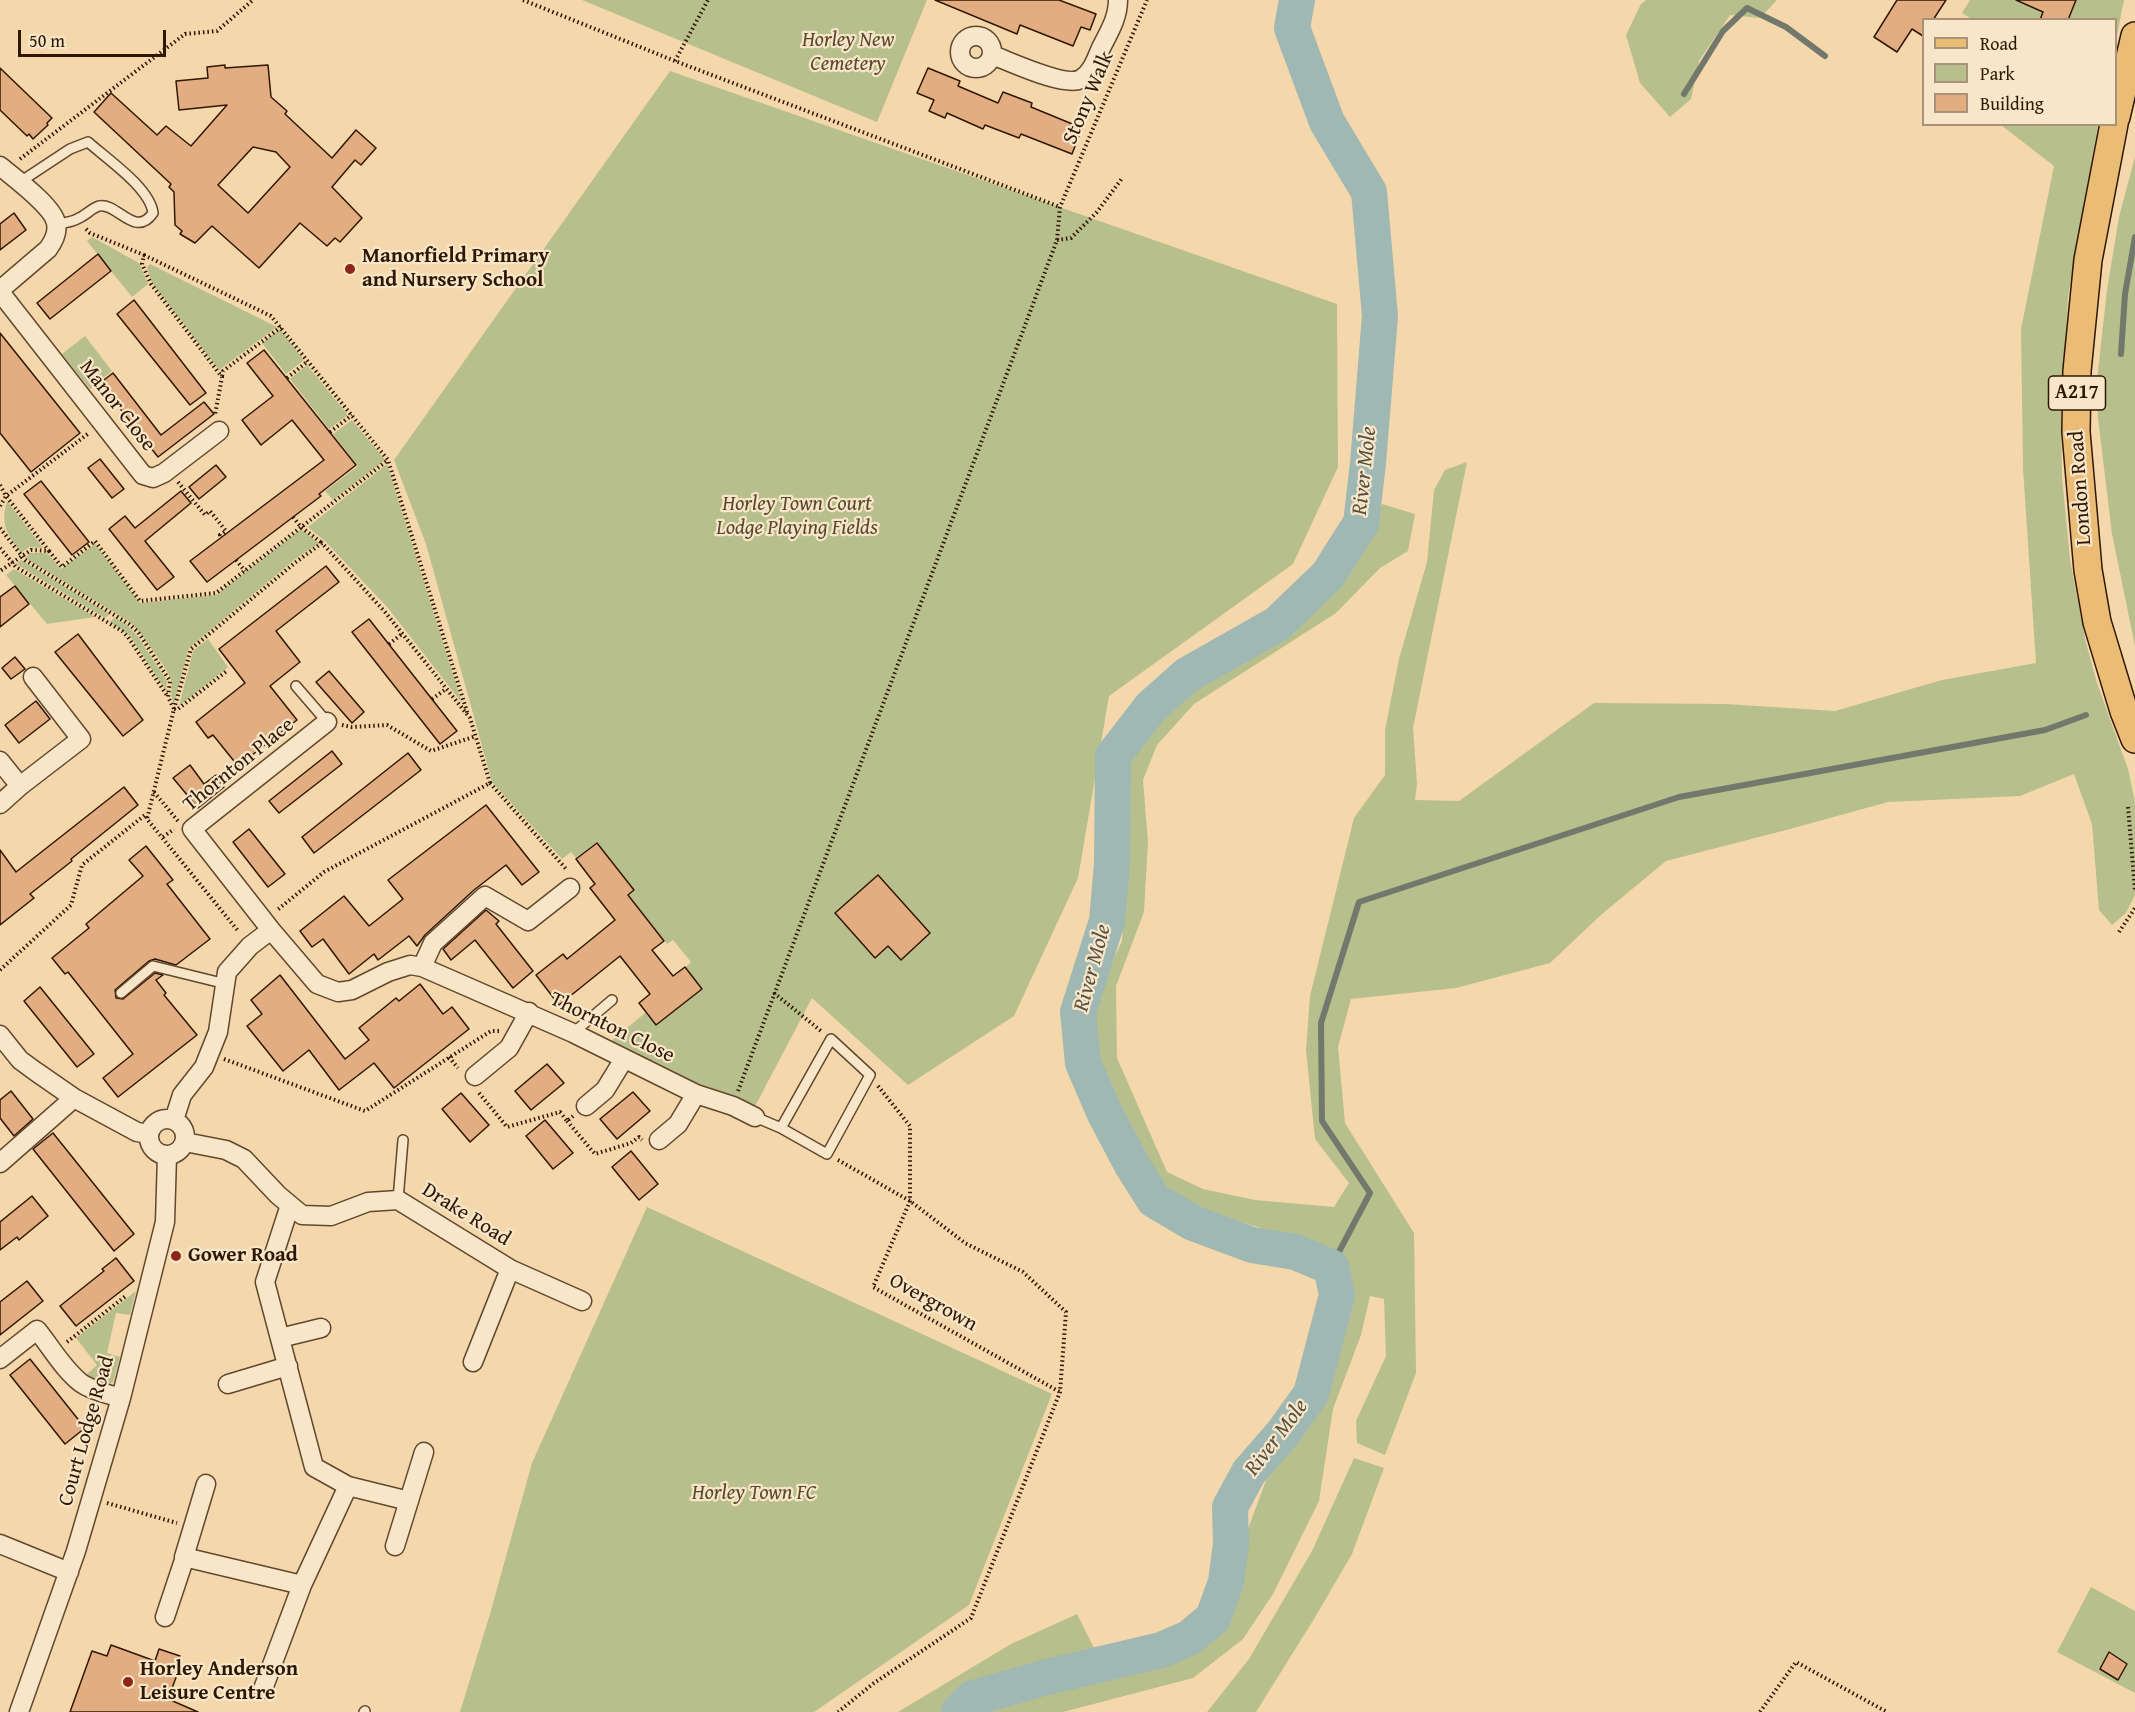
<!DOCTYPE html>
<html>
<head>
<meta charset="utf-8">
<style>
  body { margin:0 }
  #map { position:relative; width:2135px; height:1712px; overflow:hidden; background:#f4d8ab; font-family:"Gentium Book Plus",serif }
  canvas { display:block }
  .legend { position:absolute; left:1922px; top:18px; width:195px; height:108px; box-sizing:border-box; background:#f8e6c8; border:2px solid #a8937a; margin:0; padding:8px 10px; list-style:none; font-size:18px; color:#301704 }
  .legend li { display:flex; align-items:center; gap:12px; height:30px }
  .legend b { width:30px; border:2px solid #a8937a }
  .scale { position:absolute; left:18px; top:30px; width:148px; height:27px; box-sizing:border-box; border:3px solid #301704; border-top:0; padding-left:8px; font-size:18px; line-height:21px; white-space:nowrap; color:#301704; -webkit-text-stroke:4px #f8e6c8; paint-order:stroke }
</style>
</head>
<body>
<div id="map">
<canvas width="2135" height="1712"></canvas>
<ul class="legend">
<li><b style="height:8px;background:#eabc76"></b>Road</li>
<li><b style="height:16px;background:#b7bf8c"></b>Park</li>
<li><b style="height:16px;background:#e3ad82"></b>Building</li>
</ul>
<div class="scale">50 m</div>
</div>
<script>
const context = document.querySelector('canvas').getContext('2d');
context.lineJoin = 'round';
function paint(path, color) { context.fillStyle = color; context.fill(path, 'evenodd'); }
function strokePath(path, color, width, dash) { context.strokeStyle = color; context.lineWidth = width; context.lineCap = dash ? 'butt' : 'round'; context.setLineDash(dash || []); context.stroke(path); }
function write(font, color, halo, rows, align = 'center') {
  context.font = font + ' "Gentium Book Plus",serif'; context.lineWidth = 4.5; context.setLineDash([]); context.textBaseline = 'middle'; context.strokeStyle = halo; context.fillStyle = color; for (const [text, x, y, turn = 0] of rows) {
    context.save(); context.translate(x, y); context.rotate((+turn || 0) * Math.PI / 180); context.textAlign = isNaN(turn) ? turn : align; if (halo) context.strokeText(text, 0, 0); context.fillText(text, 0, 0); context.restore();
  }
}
paint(new Path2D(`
  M 582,0 L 927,0 L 877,122 Z
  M 1646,0 L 1777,0 L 1760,18 L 1730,15 L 1699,61 L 1691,99 L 1670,117 L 1640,83 L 1626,35 L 1641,4 Z
  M 1970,0 L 2124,0 L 2116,40 L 2116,20 L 1973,20 L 1962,13 Z
  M 670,71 L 1337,304 L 1338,467 L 1293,564 L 1109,696 L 1078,878 L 1014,1016 L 908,1085 L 812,998 L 753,1110 L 609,1043 L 645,1013 L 656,1025 L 702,989 L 686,967 L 691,962 L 673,940 L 667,944 L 629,895 L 635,890 L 597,842 L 576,858 L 571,852 L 562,859 L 492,782 L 426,544 L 394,460 Z
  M 2001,125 L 2098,125 L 2068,297 L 2061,416 L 2062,476 L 2070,560 L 2086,643 L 2097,683 L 2128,769 L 2135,802 L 2135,895 L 2126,913 L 2112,925 L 2099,910 L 2092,824 L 2074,774 L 2020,796 L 1888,802 L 1790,829 L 1666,861 L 1602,914 L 1550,963 L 1456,988 L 1351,999 L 1338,1047 L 1345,1123 L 1414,1233 L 1416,1373 L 1385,1455 L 1357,1443 L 1356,1421 L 1386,1356 L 1384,1299 L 1370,1296 L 1361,1335 L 1333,1409 L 1319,1501 L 1273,1594 L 1243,1639 L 1193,1678 L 1063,1712 L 982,1712 L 1096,1673 L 1181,1653 L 1220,1626 L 1244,1579 L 1248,1529 L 1268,1475 L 1306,1425 L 1317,1406 L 1345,1324 L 1348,1273 L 1323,1251 L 1270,1231 L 1193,1207 L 1159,1183 L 1120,1114 L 1096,1060 L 1095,999 L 1122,941 L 1129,816 L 1128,753 L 1164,704 L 1210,679 L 1274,637 L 1343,573 L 1371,537 L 1382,504 L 1415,514 L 1408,551 L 1380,568 L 1336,613 L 1194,704 L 1157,745 L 1143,780 L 1148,842 L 1144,912 L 1116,986 L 1117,1058 L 1167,1172 L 1203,1189 L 1255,1200 L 1334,1207 L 1349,1183 L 1315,1139 L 1306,1050 L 1310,996 L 1354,818 L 1385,775 L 1385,730 L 1399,659 L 1427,562 L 1434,490 L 1445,470 L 1467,462 L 1413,728 L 1417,784 L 1415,800 L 1459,801 L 1594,703 L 1726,704 L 1835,711 L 1942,680 L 2036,663 L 2023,468 L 2021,329 L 2054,166 Z
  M 2135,157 L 2135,646 L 2112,534 L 2098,418 L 2097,380 L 2107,290 L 2119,217 Z
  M 92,237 L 139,263 L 148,284 L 132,297 L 87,241 Z
  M 150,264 L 277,327 L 219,370 L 152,283 L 147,267 Z
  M 280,329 L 304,360 L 286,374 L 262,343 Z
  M 85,336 L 112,371 L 90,389 L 62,354 Z
  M 307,365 L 348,415 L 329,429 L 290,379 Z
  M 352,420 L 385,460 L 333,500 L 325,491 L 358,466 L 333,434 Z
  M 387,464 L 462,703 L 388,608 L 325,541 L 308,527 Z
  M 7,501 L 43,548 L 29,547 L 21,553 C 7,534 0,524 7,501 Z
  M 301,529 L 319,543 L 294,560 L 189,648 L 174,703 C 168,693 174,689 171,680 C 168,669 139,630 130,622 L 25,558 L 30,553 L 47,553 L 61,569 L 95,544 L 140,603 L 216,595 Z
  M 21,560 L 110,614 L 105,618 L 16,564 Z
  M 14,569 L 95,617 L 47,624 L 6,575 Z
  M 115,617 L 127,625 L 136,634 L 167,681 L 166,691 L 130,636 L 110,622 Z
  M 208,639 L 228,667 L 179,706 L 193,651 Z
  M 647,1207 L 1052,1394 L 969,1605 L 814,1712 L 460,1712 L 490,1614 L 532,1463 Z
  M 136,1291 L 130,1315 L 116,1313 L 107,1353 L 120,1357 L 113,1382 L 105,1386 L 85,1376 L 97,1365 L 76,1338 Z
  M 1354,1458 L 1384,1468 L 1352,1554 L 1314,1619 L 1256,1712 L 1207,1712 L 1249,1659 L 1312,1551 Z
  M 2091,1587 L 2135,1611 L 2135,1693 L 2057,1652 Z
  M 1077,1614 L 1097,1654 L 1013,1675 L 958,1696 L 944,1712 L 898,1712 L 1011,1644 Z`), '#b7bf8c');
strokePath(new Path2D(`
  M 1684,94 L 1723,31 L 1747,8 L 1786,27 L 1825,56
  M 2121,354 L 2125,294 L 2135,237
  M 1331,1267 L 1370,1193 L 1322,1121 L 1321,1023 L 1359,902 L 1679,797 L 2045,730 L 2086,715`), '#73786d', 6);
strokePath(new Path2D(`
  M 959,1712 L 973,1698 L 1047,1677 L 1161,1650 L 1189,1638 L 1213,1618 L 1226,1582 L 1231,1544 L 1230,1507 L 1249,1472 L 1283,1433 L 1311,1394 L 1337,1295 L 1331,1267 L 1295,1252 L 1252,1245 L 1193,1223 L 1154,1200 L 1132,1165 L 1104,1112 L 1083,1063 L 1078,1012 L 1107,921 L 1112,864 L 1113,756 L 1151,707 L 1187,675 L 1277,624 L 1328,575 L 1361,523 L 1368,463 L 1380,316 L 1369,192 L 1327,122 L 1292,28 L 1297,0`), '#9fb8b3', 36);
const building = new Path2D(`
  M 935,0 L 1059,0 L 1096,14 L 1090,30 L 1081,27 L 1073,46 L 1020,25 L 1017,34 Z
  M 1897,0 L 1946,0 L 1933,20 L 1923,20 L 1923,36 L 1912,29 L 1897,52 L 1874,37 Z
  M 2016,0 L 2076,0 L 2068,20 L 2040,20 L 2043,12 Z
  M 225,65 L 225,68 L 268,65 L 271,97 L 287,111 L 285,114 L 332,158 L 356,130 L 376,148 L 361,165 L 355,160 L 332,187 L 362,218 L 340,242 L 335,238 L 327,246 L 300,223 L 259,268 L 212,226 L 195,243 L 180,234 L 182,231 L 175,225 L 174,192 L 169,187 L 171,184 L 94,112 L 111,93 L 157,135 L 166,126 L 191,146 L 227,105 L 179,110 L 176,81 L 208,78 L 207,67 ZM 253,147 L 276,152 L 290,167 L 248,213 L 218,185 Z
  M 0,68 L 52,118 L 47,123 L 48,125 L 33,139 L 29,134 L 27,136 L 0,110 Z
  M 928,68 L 960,81 L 958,86 L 998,103 L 1003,92 L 1032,103 L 1031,107 L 1082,128 L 1072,154 L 1021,134 L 1019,138 L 985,125 L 983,129 L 947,113 L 945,118 L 929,111 L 934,100 L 917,93 Z
  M 14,213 L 26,230 L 0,250 L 0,224 Z
  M 98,254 L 111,271 L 50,319 L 37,303 Z
  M 134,300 L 206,393 L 190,405 L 117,314 Z
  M 0,333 L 80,433 L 31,472 L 0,433 Z
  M 264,350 L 356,465 L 319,494 L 321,496 L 207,582 L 190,561 L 324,460 L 292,420 L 261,445 L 242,420 L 273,396 L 247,363 Z
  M 113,373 L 161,435 L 204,402 L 214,414 L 158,457 L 100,383 Z
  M 100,459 L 124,489 L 112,498 L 88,468 Z
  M 216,465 L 226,477 L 199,499 L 189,487 Z
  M 41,481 L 89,542 L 72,555 L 24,494 Z
  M 181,491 L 191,503 L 145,541 L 174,577 L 157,590 L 109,529 L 125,516 L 135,528 Z
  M 326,566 L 339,582 L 276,631 L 300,662 L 270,686 L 297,720 L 238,766 L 213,735 L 208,738 L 196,722 L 245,683 L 219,649 Z
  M 15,586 L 29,604 L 0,627 L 0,597 Z
  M 369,619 L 457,731 L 440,744 L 352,632 Z
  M 78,634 L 143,720 L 123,736 L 55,652 Z
  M 15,657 L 25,669 L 11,679 L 2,668 Z
  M 329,671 L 364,712 L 352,723 L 316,682 Z
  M 36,701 L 50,719 L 19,743 L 5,725 Z
  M 332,751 L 342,764 L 279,813 L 269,801 Z
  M 408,753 L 421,770 L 314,853 L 302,837 Z
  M 190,765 L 204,784 L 216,775 L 224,787 L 198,808 L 173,778 Z
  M 124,787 L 138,805 L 71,859 L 72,861 L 30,894 L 34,898 L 0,925 L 0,850 L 16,872 Z
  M 486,805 L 539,872 L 522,885 L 506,865 L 474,890 L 425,935 L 417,946 L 409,936 L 378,960 L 374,954 L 349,974 L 323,939 L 312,947 L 300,931 L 344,896 L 369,926 L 403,899 L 388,880 Z
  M 249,829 L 285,874 L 268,887 L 233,842 Z
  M 597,843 L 634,890 L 628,895 L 664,941 L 652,950 L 673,976 L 685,967 L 702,989 L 656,1025 L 639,1003 L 650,994 L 620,956 L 559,1005 L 536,975 L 563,954 L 567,959 L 615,920 L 590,888 L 595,884 L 576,859 Z
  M 146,846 L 173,880 L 167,884 L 210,939 L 176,965 L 155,959 L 149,961 L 115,990 L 116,998 L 123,999 L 155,973 L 163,975 L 156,980 L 166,993 L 164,995 L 197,1035 L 118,1097 L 103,1078 L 133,1054 L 68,972 L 65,974 L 52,958 L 89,928 L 86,924 L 143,876 L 129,860 Z
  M 878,875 L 930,933 L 901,960 L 888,946 L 875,958 L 835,913 Z
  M 486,910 L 499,921 L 496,924 L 533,971 L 513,988 L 475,940 L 451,960 L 443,949 Z
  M 280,975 L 345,1059 L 369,1040 L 359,1028 L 396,998 L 399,1001 L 420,984 L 443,1014 L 452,1007 L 469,1029 L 394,1088 L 374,1063 L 339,1090 L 309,1050 L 283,1071 L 247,1026 L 262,1014 L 251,1000 Z
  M 40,987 L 94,1054 L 77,1067 L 24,1001 Z
  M 547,1064 L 564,1083 L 531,1110 L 515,1091 Z
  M 11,1091 L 33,1119 L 14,1136 L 0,1118 L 0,1100 Z
  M 633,1092 L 650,1111 L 617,1139 L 600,1119 Z
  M 461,1093 L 489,1125 L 470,1142 L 442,1109 Z
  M 545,1120 L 573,1153 L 553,1169 L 526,1136 Z
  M 53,1133 L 134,1234 L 114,1251 L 33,1149 Z
  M 631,1151 L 658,1184 L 639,1200 L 612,1167 Z
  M 32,1196 L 48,1216 L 19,1240 L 17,1237 L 0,1250 L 0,1222 Z
  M 116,1258 L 134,1281 L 76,1326 L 60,1306 L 104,1271 L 102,1269 Z
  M 27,1281 L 43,1301 L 0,1335 L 0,1302 Z
  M 30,1359 L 85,1428 L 65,1444 L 10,1375 Z
  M 111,1645 L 155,1661 L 159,1649 L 180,1656 L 177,1663 L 181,1664 L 168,1699 L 198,1712 L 70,1712 L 92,1651 L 107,1656 Z
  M 2109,1652 L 2127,1664 L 2118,1680 L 2100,1669 Z`);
paint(building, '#e3ad82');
strokePath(building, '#301704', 1.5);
const service = new Path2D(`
  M 20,182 L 70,149 L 88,142 C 107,159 150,188 153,213 C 135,239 117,202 99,206 C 92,208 86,215 79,218 C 73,222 64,223 57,224
  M 296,686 L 327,722
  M 121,993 L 153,966 L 226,984
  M 573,1033 L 612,1000
  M 755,1117 L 781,1128 L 831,1039 L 870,1075 L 827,1154 L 781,1128
  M 398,1200 L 403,1140
  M 364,1712 L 365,1711`);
const minor = new Path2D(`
  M960 52a16 16 0 1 1 32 0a16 16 0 1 1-32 0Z
  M 992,55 C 1009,61 1065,88 1081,79 C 1092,73 1096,59 1101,48 C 1109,32 1118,18 1118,0
  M 0,166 C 13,177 53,206 56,223 C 58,232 54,241 48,249 L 0,290
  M 0,292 L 143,475 L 153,478 L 164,473 L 219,431
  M 327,722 L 192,829 L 271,930 L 317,984 L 338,992 L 352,990 L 388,972 L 410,965 L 422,967 L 573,1033 L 696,1094 L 733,1106 L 755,1117
  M 0,761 L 20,786
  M 0,804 L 20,786 L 81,739 L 33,677
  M 422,967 L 433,943 L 485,896 L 528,921 L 570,888
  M 0,1035 L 20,1060 L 35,1071 L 74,1098 L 137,1132 L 149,1134
  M 475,1076 L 509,1048 L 529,1012
  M 586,1106 L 605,1090 L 624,1059
  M149 1137a18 18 0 1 1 36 0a18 18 0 1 1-36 0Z
  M 174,1120 L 182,1095 L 204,1067 L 218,1032 L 227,972 L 250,946 L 271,930
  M 659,1140 L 678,1124 L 696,1094
  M 185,1142 L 226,1150 L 244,1159 L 278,1195 L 302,1215 L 331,1216 L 368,1202 L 398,1200 L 510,1269 L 582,1301
  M 0,1163 L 74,1098
  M 280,1338 L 321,1328
  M 0,1359 L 37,1330 C 51,1347 63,1369 81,1383 C 92,1391 108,1394 121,1398
  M 473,1362 L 510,1269
  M 228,1384 L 288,1366
  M 206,1484 L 184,1557 L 302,1585
  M 348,1486 L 409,1501
  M 0,1544 L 69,1572
  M 395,1546 L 424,1452
  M 165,1617 L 185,1557
  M 263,1689 L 302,1585 L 348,1486 L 314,1467 L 265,1282 L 290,1205
  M 19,1712 L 76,1551 L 121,1398 L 165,1222 L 167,1156`);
const primary = new Path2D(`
  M 2116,117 L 2135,36
  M 2114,124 L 2088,260 L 2077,371 L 2076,432 L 2088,570 L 2097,622 L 2124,711 L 2135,739`);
strokePath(service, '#61472e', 12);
strokePath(minor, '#61472e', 21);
strokePath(primary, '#301704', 30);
strokePath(new Path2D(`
  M 523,0 L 675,61 L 1060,207
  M 675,61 L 708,0
  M 20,159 L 185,34 L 217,31 L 253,0
  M 86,229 L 90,233 L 144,255 L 142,264 L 151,284 L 222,377 L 215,415
  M 1057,240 L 1071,238 L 1097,212 L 1123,177
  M 144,255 L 271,316 L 388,460 L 468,715
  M 222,376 L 223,371 L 281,327
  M 287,378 L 308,361
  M 330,432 L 352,415
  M 178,482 L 205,515 L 210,511 L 226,531 L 220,535 L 222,538
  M 0,485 L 6,496 L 49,551 L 31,550 L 0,571
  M 0,506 L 6,496 L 89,433
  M 293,517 L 301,527 L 322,543
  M 0,528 L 25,560 L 129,624 L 138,632 L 170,681 L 168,697 L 174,709 L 147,819 L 239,932
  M 0,548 L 16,567 L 122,631 L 128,637 L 168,697
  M 49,551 L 62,567 L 95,541 L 140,601 L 216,593 L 388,460
  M 236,560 L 245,571
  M 389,644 L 402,634
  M 432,699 L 446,689
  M 174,709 L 191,649 L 296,562 L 322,543 L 385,612 L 470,718 L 490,783 L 324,872 L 276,911
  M 174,709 L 178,709 L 228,670
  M 342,725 L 352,727 L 387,725 L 431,751 L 476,736
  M 490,783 L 567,870
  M 154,792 L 178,821
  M 2128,807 L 2135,890
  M 163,837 L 174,829
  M 2119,932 L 2135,908
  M 0,970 L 71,905 L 82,865 L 145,815 L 147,818
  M 774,993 L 821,1031
  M 449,1057 L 458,1068
  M 224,1059 L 365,1111 L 491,1031 L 499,1031
  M 878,1086 L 910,1126 L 910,1201 L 873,1287 L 1060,1392
  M 738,1091 L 1057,240 L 1060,207 L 1147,0
  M 479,1093 L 507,1127 L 560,1112 L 567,1121 L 573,1116
  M 567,1121 L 595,1154 L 631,1143 L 639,1137 L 642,1140
  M 838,1160 L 910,1201 L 965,1243 L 1023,1272 L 1066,1312 L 1060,1392 L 971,1618 L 874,1683 L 838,1712
  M 67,1342 L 127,1295
  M 107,1503 L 177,1523
  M 1760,1712 L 1796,1662 L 1887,1712`), '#301704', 4, [1.5, 3]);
strokePath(service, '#f8e6c8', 9);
strokePath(minor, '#f8e6c8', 18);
strokePath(primary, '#eabc76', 27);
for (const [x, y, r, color] of [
  [350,269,6,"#8f2418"],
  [176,1256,6,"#8f2418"],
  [128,1682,6,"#8f2418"]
]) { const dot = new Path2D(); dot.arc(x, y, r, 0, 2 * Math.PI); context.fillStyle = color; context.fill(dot); strokePath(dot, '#f8e6c8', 2); }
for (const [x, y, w] of [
  [2077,393,57]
]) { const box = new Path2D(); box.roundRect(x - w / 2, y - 17, w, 34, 4.5); context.fillStyle = '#f8e6c8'; context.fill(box); strokePath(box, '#301704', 1.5); }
write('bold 20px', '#301704', null, [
  ["A217",2077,393]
]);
write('italic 21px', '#58492d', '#f8e6c8', [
  ["Horley New",848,41],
  ["Cemetery",848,65],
  ["Horley Town Court",797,505],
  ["Lodge Playing Fields",797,529],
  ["Horley Town FC",754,1494]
]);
write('21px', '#301704', '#f8e6c8', [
  ["Stony Walk",1089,98,-67],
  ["Manor Close",117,406,52],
  ["London Road",2081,488,-94],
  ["Thornton Place",239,765,-39],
  ["Thornton Close",612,1028,26],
  ["Drake Road",466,1215,32],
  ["Overgrown",933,1303,29],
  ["Court Lodge Road",87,1431,-74]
]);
write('bold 21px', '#301704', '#f8e6c8', [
  ["Manorfield Primary",362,257],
  ["and Nursery School",362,281],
  ["Gower Road",188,1256],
  ["Horley Anderson",140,1670],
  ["Leisure Centre",140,1694]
], 'left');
write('italic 22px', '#574f41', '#f8e6c8', [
  ["River Mole",1365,471,-84],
  ["River Mole",1093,968,-75],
  ["River Mole",1277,1438,-53]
]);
</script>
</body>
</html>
